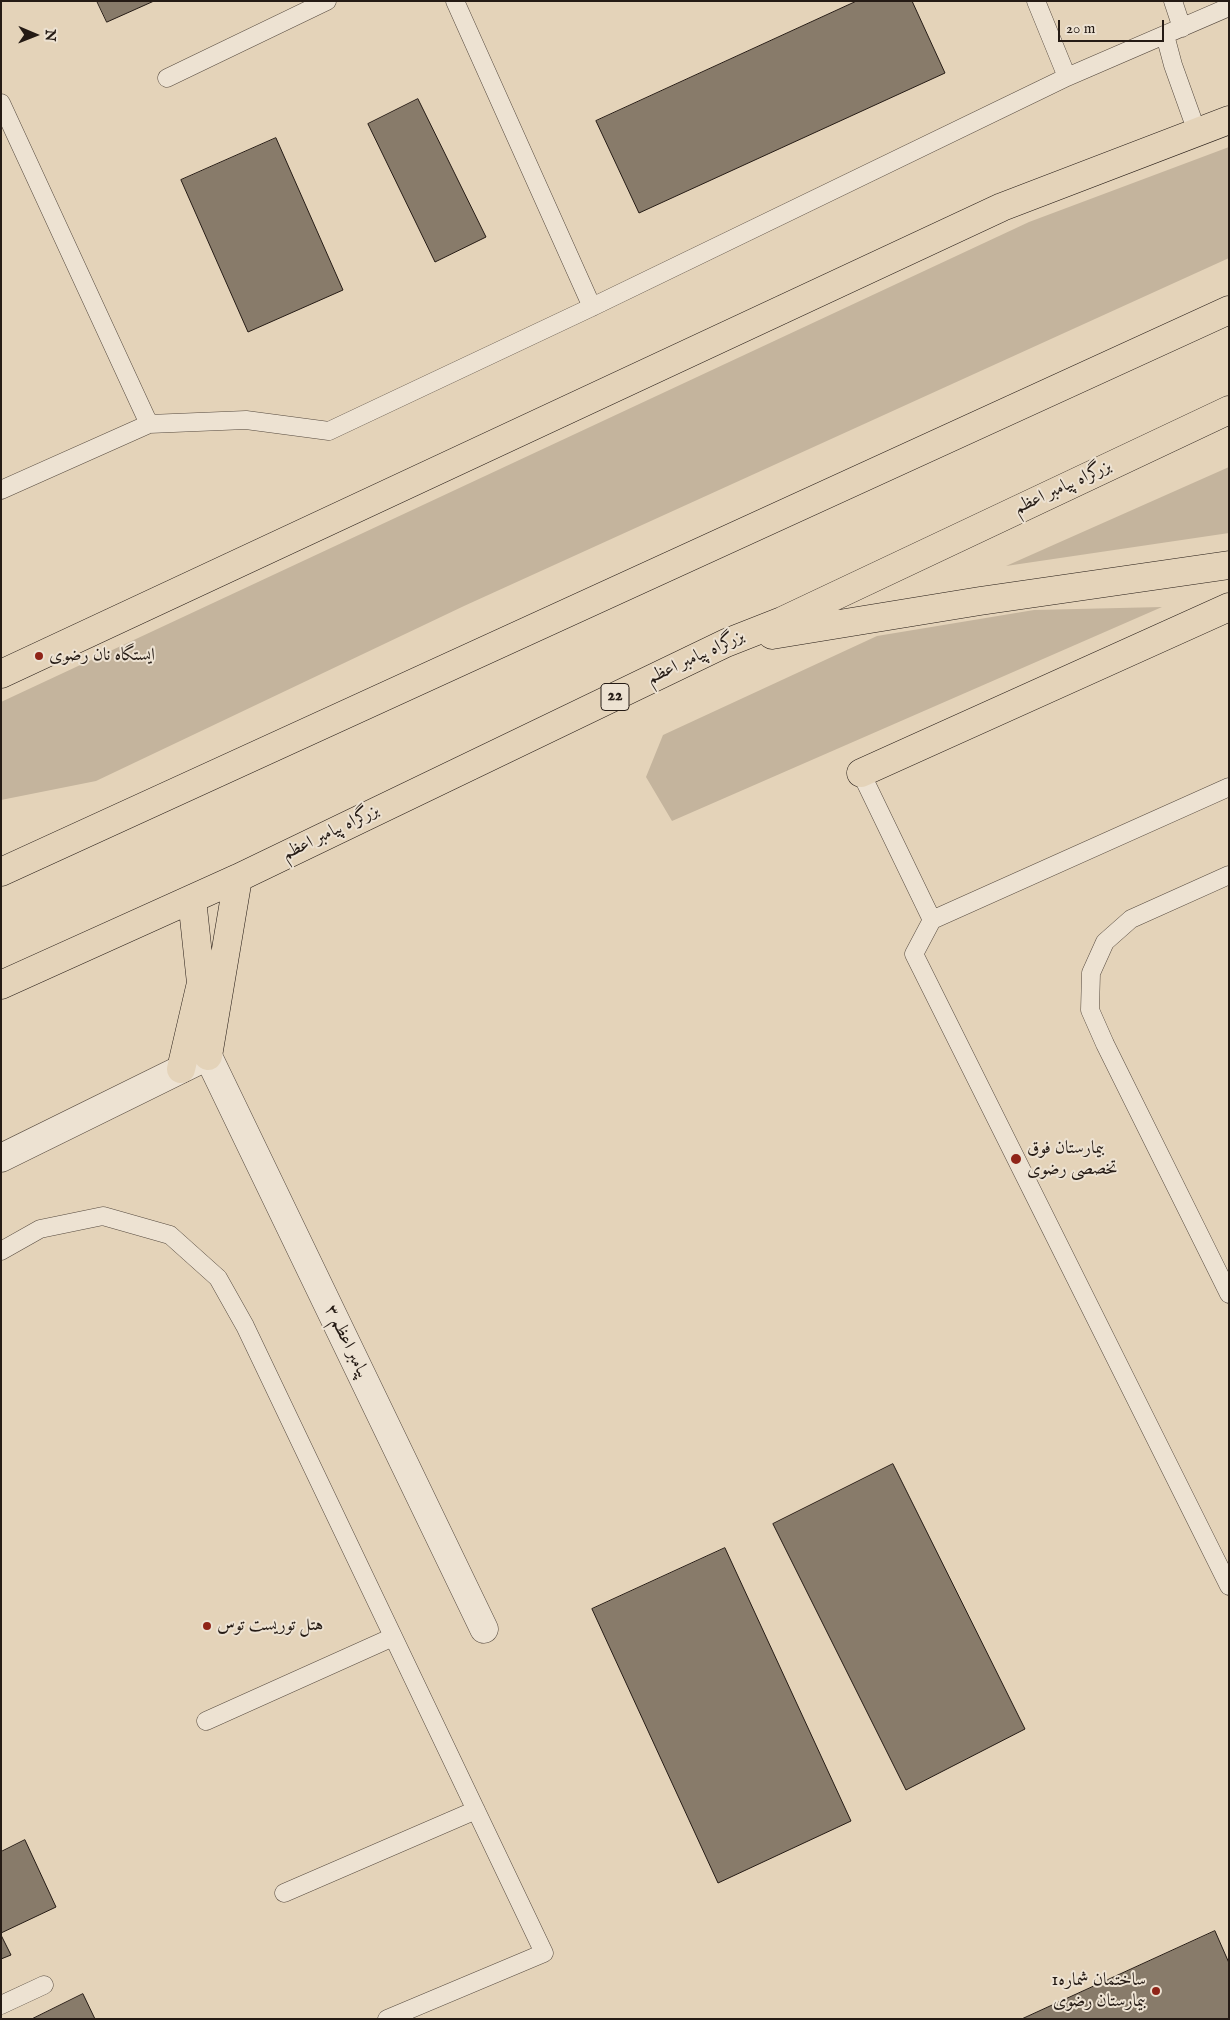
<!DOCTYPE html>
<html>
<head>
<meta charset="utf-8">
<style>
  body { margin:0 }
  #map { position:relative; width:1230px; height:2020px; overflow:hidden; background:#e4d3b9; font-family:"IM FELL English",serif }
  canvas { display:block }
  .frame { position:absolute; inset:0; border:2px solid #251b15; pointer-events:none }
  .north { position:absolute; left:10px; top:10px; width:50px; height:50px; -webkit-text-stroke:4px #ede2d2; paint-order:stroke; rotate:91deg; font-size:14px; font-weight:700; line-height:20px; text-align:center; color:#251b15 }
  .north::after { content:''; display:block; margin:auto; width:18px; height:22px; background:#251b15; clip-path:polygon(50% 0,100% 100%,50% 72%,0 100%) }
  .scale { position:absolute; left:1058px; top:20px; width:106px; height:22px; box-sizing:border-box; border:2px solid #251b15; border-top:0; padding-left:6px; font-size:15px; line-height:18px; white-space:nowrap; color:#251b15; -webkit-text-stroke:4px #ede2d2; paint-order:stroke }
</style>
</head>
<body>
<div id="map">
<canvas width="1230" height="2020"></canvas>
<div class="frame"></div>
<div class="north">N</div>
<div class="scale">20 m</div>
</div>
<script>
const context = document.querySelector('canvas').getContext('2d');
context.lineJoin = 'round';
function paint(path, color) { context.fillStyle = color; context.fill(path, 'evenodd'); }
function strokePath(path, color, width, dash) { context.strokeStyle = color; context.lineWidth = width; context.lineCap = dash ? 'butt' : 'round'; context.setLineDash(dash || []); context.stroke(path); }
function write(font, color, halo, rows, align = 'center') {
  context.font = font + ' "IM FELL English",Amiri,serif'; context.lineWidth = 4; context.setLineDash([]); context.textBaseline = 'middle'; context.strokeStyle = halo; context.fillStyle = color; for (const [text, x, y, turn = 0] of rows) {
    context.save(); context.translate(x, y); context.rotate((+turn || 0) * Math.PI / 180); context.textAlign = isNaN(turn) ? turn : align; if (halo) context.strokeText(text, 0, 0); context.fillText(text, 0, 0); context.restore();
  }
}
paint(new Path2D(`
  M 1229,147 L 1229,258 L 464,606 L 96,781 L 1,800 L 1,702 L 1029,222 Z
  M 1229,467 L 1229,533 L 1006,566 Z
  M 1162,607 L 672,821 L 646,777 L 663,735 L 877,636 L 1034,610 Z`), '#c4b49d');
const building = new Path2D(`
  M 97,1 L 154,1 L 107,22 Z
  M 857,1 L 912,1 L 945,73 L 639,213 L 596,121 Z
  M 418,99 L 486,237 L 435,262 L 368,124 Z
  M 276,138 L 343,290 L 248,332 L 181,180 Z
  M 893,1464 L 1025,1729 L 906,1790 L 773,1524 Z
  M 725,1548 L 851,1821 L 718,1883 L 592,1609 Z
  M 25,1840 L 56,1907 L 1,1933 L 1,1852 Z
  M 1215,1931 L 1229,1963 L 1229,2019 L 1022,2019 Z
  M 1,1935 L 11,1955 L 1,1959 Z
  M 83,1994 L 95,2019 L 32,2019 Z`);
paint(building, '#887b6a');
strokePath(building, '#251b15', 1);
const service = new Path2D(`
  M 455,1 L 592,307
  M 1036,1 L 1067,77
  M 1173,1 L 1182,28
  M 1165,35 L 1173,65 L 1197,132
  M 167,78 L 327,1
  M 1,103 L 149,424
  M 1,490 L 149,424 L 246,420 L 329,431 L 592,307 L 1067,77 L 1229,7
  M 861,773 L 932,920
  M 1229,787 L 932,920 L 914,954 L 1229,1586
  M 1229,875 L 1131,919 L 1105,942 L 1091,973 L 1090,1010 L 1105,1044 L 1229,1294
  M 1,1251 L 40,1229 L 103,1216 L 170,1235 L 218,1278 L 245,1326 L 544,1953 L 387,2019
  M 206,1721 L 393,1637
  M 284,1893 L 476,1810
  M 1,2005 L 44,1985`);
const minor = new Path2D(`
  M 1,1158 L 208,1056 L 484,1629`);
const trunk = new Path2D(`
  M 772,635 L 980,601 L 1229,565
  M 1,674 L 1002,207 L 1229,120
  M 861,773 L 1229,607
  M 1,872 C 409,682 821,500 1229,310
  M 1,985 L 238,878 L 726,643 L 782,621 L 1229,410
  M 208,1056 L 238,878
  M 181,1069 L 201,983 L 192,899`);
strokePath(service, '#55493e', 19);
strokePath(minor, '#55493e', 29);
strokePath(trunk, '#251b15', 29);
strokePath(service, '#ede2d2', 18);
strokePath(minor, '#ede2d2', 28);
strokePath(trunk, '#e4d3b9', 28);
for (const [x, y, r, color] of [
  [39,656,5,"#8f2418"],
  [1016,1159,6,"#8f2418"],
  [207,1626,5,"#8f2418"],
  [1156,1991,5,"#8f2418"]
]) { const dot = new Path2D(); dot.arc(x, y, r, 0, 2 * Math.PI); context.fillStyle = color; context.fill(dot); strokePath(dot, '#ede2d2', 2); }
for (const [x, y, w] of [
  [615,697,28]
]) { const box = new Path2D(); box.roundRect(x - w / 2, y - 13.5, w, 27, 4); context.fillStyle = '#ede2d2'; context.fill(box); strokePath(box, '#251b15', 1); }
write('bold 16px', '#251b15', null, [
  ["22",615,697]
]);
write('18px', '#251b15', '#ede2d2', [
  ["بزرگراه پیامبر اعظم",1063,488,-25],
  ["بزرگراه پیامبر اعظم",696,658,-25],
  ["بزرگراه پیامبر اعظم",331,833,-26],
  ["پیامبر اعظم ۳",346,1342,64]
]);
write('18px', '#251b15', '#ede2d2', [
  ["ایستگاه نان رضوی",49,656],
  ["بیمارستان فوق",1027,1149],
  ["تخصصی رضوی",1027,1170],
  ["هتل توریست توس",217,1626],
  ["ساختمان شماره1",1146,1981,"right"],
  ["بیمارستان رضوی",1146,2002,"right"]
], 'left');
</script>
</body>
</html>
